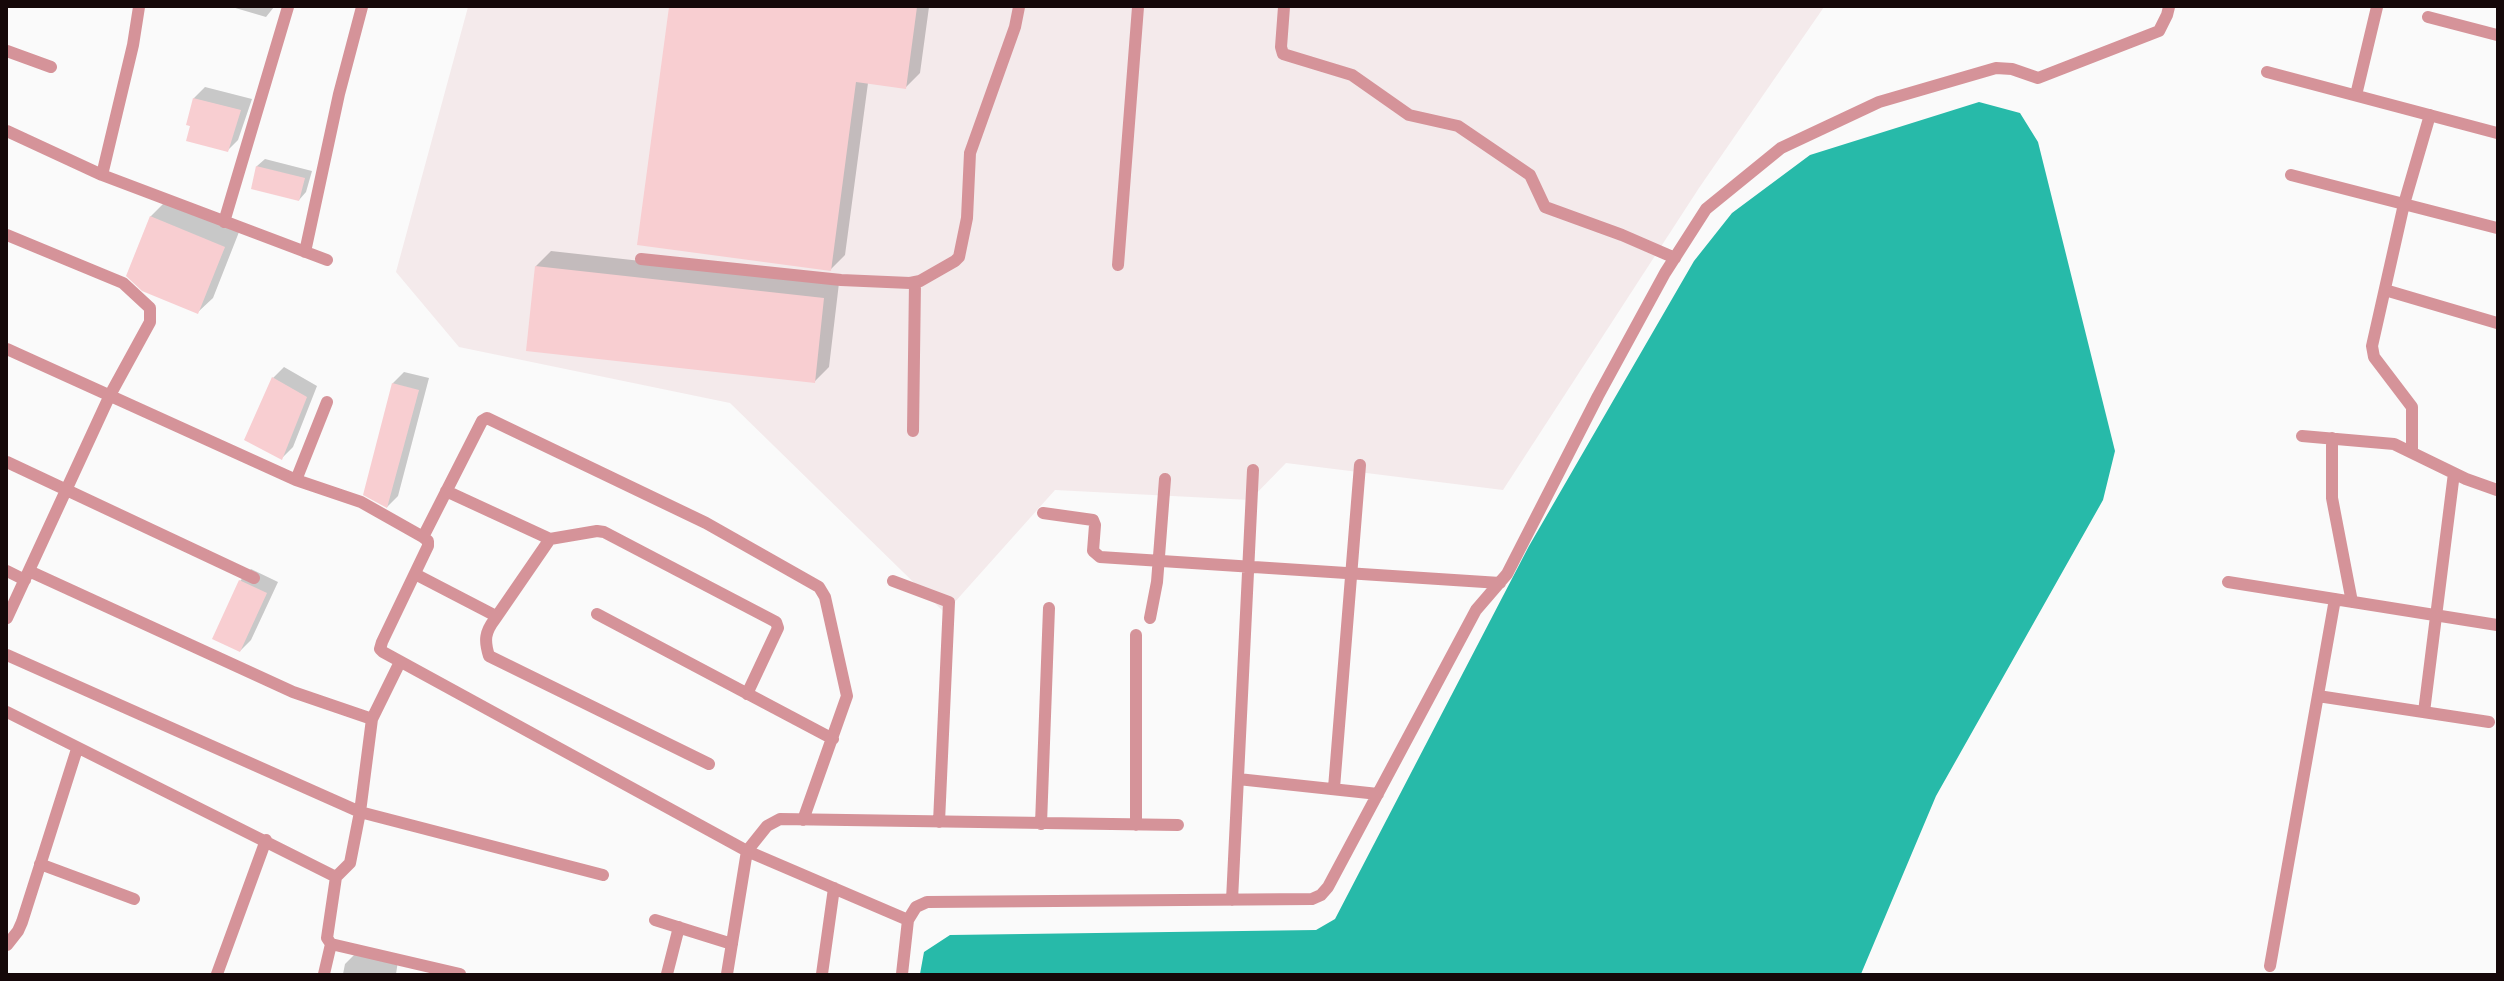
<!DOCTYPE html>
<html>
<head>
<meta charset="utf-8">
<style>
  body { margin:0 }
  #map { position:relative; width:2504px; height:981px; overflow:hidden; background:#fafafa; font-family:Helvetica,sans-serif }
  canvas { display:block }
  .frame { position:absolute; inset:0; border:8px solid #150809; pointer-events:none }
</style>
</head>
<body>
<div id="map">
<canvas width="2504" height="981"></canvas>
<div class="frame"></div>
</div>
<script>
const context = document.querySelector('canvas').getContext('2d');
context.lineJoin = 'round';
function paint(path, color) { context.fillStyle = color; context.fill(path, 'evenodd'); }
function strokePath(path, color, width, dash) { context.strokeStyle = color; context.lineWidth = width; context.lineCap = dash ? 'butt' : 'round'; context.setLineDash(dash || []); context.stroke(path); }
paint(new Path2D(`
  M 468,7 L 1824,7 L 1699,188 L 1503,490 L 1286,463 L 1250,500 L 1055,490 L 945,613 L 730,403 L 459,347 L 396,272 Z`), '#f4eaeb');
paint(new Path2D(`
  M 1979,102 L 2020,113 L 2038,142 L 2115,451 L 2103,500 L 1936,796 L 1861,974 L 920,974 L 924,952 L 950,935 L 1316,930 L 1335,919 L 1529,546 L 1694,261 L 1732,213 L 1810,155 Z`), '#27baa9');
paint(new Path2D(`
  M 232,7 L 274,7 L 266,17 Z
  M 670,7 L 929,7 L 920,73 L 905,88 L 868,83 L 845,255 L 830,270 Z
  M 205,87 L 252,99 L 238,140 L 227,151 L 187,124 L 194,98 Z
  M 265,159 L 312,171 L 306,192 L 299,200 L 252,188 L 257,166 Z
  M 165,202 L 239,232 L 213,298 L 198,312 L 150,217 Z
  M 551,251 L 839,283 L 829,367 L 814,382 L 527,350 L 536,266 Z
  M 284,367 L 317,386 L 293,447 L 282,458 L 273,378 Z
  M 404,372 L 429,378 L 398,496 L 387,507 L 364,494 L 393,383 Z
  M 251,569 L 278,582 L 251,640 L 240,651 L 240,581 Z
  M 356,953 L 398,961 L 396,974 L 343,974 L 345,964 Z`), '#0003');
paint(new Path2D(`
  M 669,7 L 917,7 L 906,89 L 856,82 L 831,271 L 637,245 Z
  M 193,98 L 241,110 L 228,152 L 186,141 L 190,126 L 186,125 Z
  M 256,166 L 305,178 L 299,201 L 251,189 Z
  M 150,216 L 225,247 L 198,314 L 142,291 L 126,276 Z
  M 535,266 L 824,298 L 815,383 L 526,351 Z
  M 272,377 L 307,397 L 282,460 L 244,440 Z
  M 392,383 L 419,390 L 387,508 L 363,495 Z
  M 239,580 L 267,593 L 240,652 L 212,639 Z`), '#f8ced1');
strokePath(new Path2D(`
  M 1284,7 L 1281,47 L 1283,54 L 1352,75 L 1409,115 L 1458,126 L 1530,175 L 1545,207 L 1622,235 L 1675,258
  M 2428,17 L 2497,35
  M 7,51 L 51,67
  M 2267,72 L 2497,133
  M 2356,95 L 2377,7
  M 7,131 L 102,175 L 327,260
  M 102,175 L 133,45 L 139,7
  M 2291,175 L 2497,228
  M 224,222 L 288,7
  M 7,235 L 123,283 L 150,308 L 150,322 L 110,395 L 7,618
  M 305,252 L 339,94 L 362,7
  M 641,259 L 841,280 L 910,283 L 920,281 L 955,261 L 959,257 L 967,218 L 970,153 L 1015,27 L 1019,7
  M 1118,265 L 1138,7
  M 2385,290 L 2497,323
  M 7,349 L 296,480 L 361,502 L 423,537 L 428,541 L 428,546 L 382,642 L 380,649 L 383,652 L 747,851 L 908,920
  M 913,431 L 915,282
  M 2302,436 L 2394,444 L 2466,479 L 2497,490
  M 2332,438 L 2332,498 L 2352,602
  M 2412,451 L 2412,407 L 2374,357 L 2372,346 L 2404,204 L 2430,115
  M 7,462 L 254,578
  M 296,480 L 327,402
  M 446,491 L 550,539 L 597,531 L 604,532 L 776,622 L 778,628 L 747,694
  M 1043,513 L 1093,520 L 1095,525 L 1093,551 L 1100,557 L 1500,583
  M 423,537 L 482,421 L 487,418 L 706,523 L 819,587 L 825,597 L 847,696 L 803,820
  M 7,571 L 25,580
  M 29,571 L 293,692 L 372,719
  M 415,574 L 494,615 L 495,619 C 485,632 484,640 489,656 L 709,764
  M 893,581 L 949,602 L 939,822
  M 2228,582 L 2497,625
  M 597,614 L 833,739
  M 1150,618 L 1157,582 L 1165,479
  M 495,619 L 550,539
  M 1136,635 L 1136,825
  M 7,655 L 360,812 L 603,875
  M 2318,696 L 2489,722
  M 7,712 L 336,877 L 350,863 L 360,812 L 372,719 L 400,662
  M 2424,712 L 2454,473
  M 1238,779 L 1378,794
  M 1334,788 L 1360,465
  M 1041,824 L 1049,608
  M 40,864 L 134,899
  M 336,877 L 327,938 L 331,944 L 460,974
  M 1232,900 L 1253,470
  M 655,920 L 732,944
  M 7,945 L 18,931 L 22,922 L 77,749
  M 2270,966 L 2335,599
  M 217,974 L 266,840
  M 324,974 L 331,944
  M 667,974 L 679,927
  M 727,974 L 747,851 L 767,826 L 780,819 L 1178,825
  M 822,974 L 834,888
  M 902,974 L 908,920 L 916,907 L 927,902 L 1312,899 L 1321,895 L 1328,887 L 1476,610 L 1507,574 L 1598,396 L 1665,273 L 1706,209 L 1781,148 L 1879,102 L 1996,68 L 2012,69 L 2038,78 L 2159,31 L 2167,15 L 2169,7`), '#d59399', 12);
</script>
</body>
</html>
